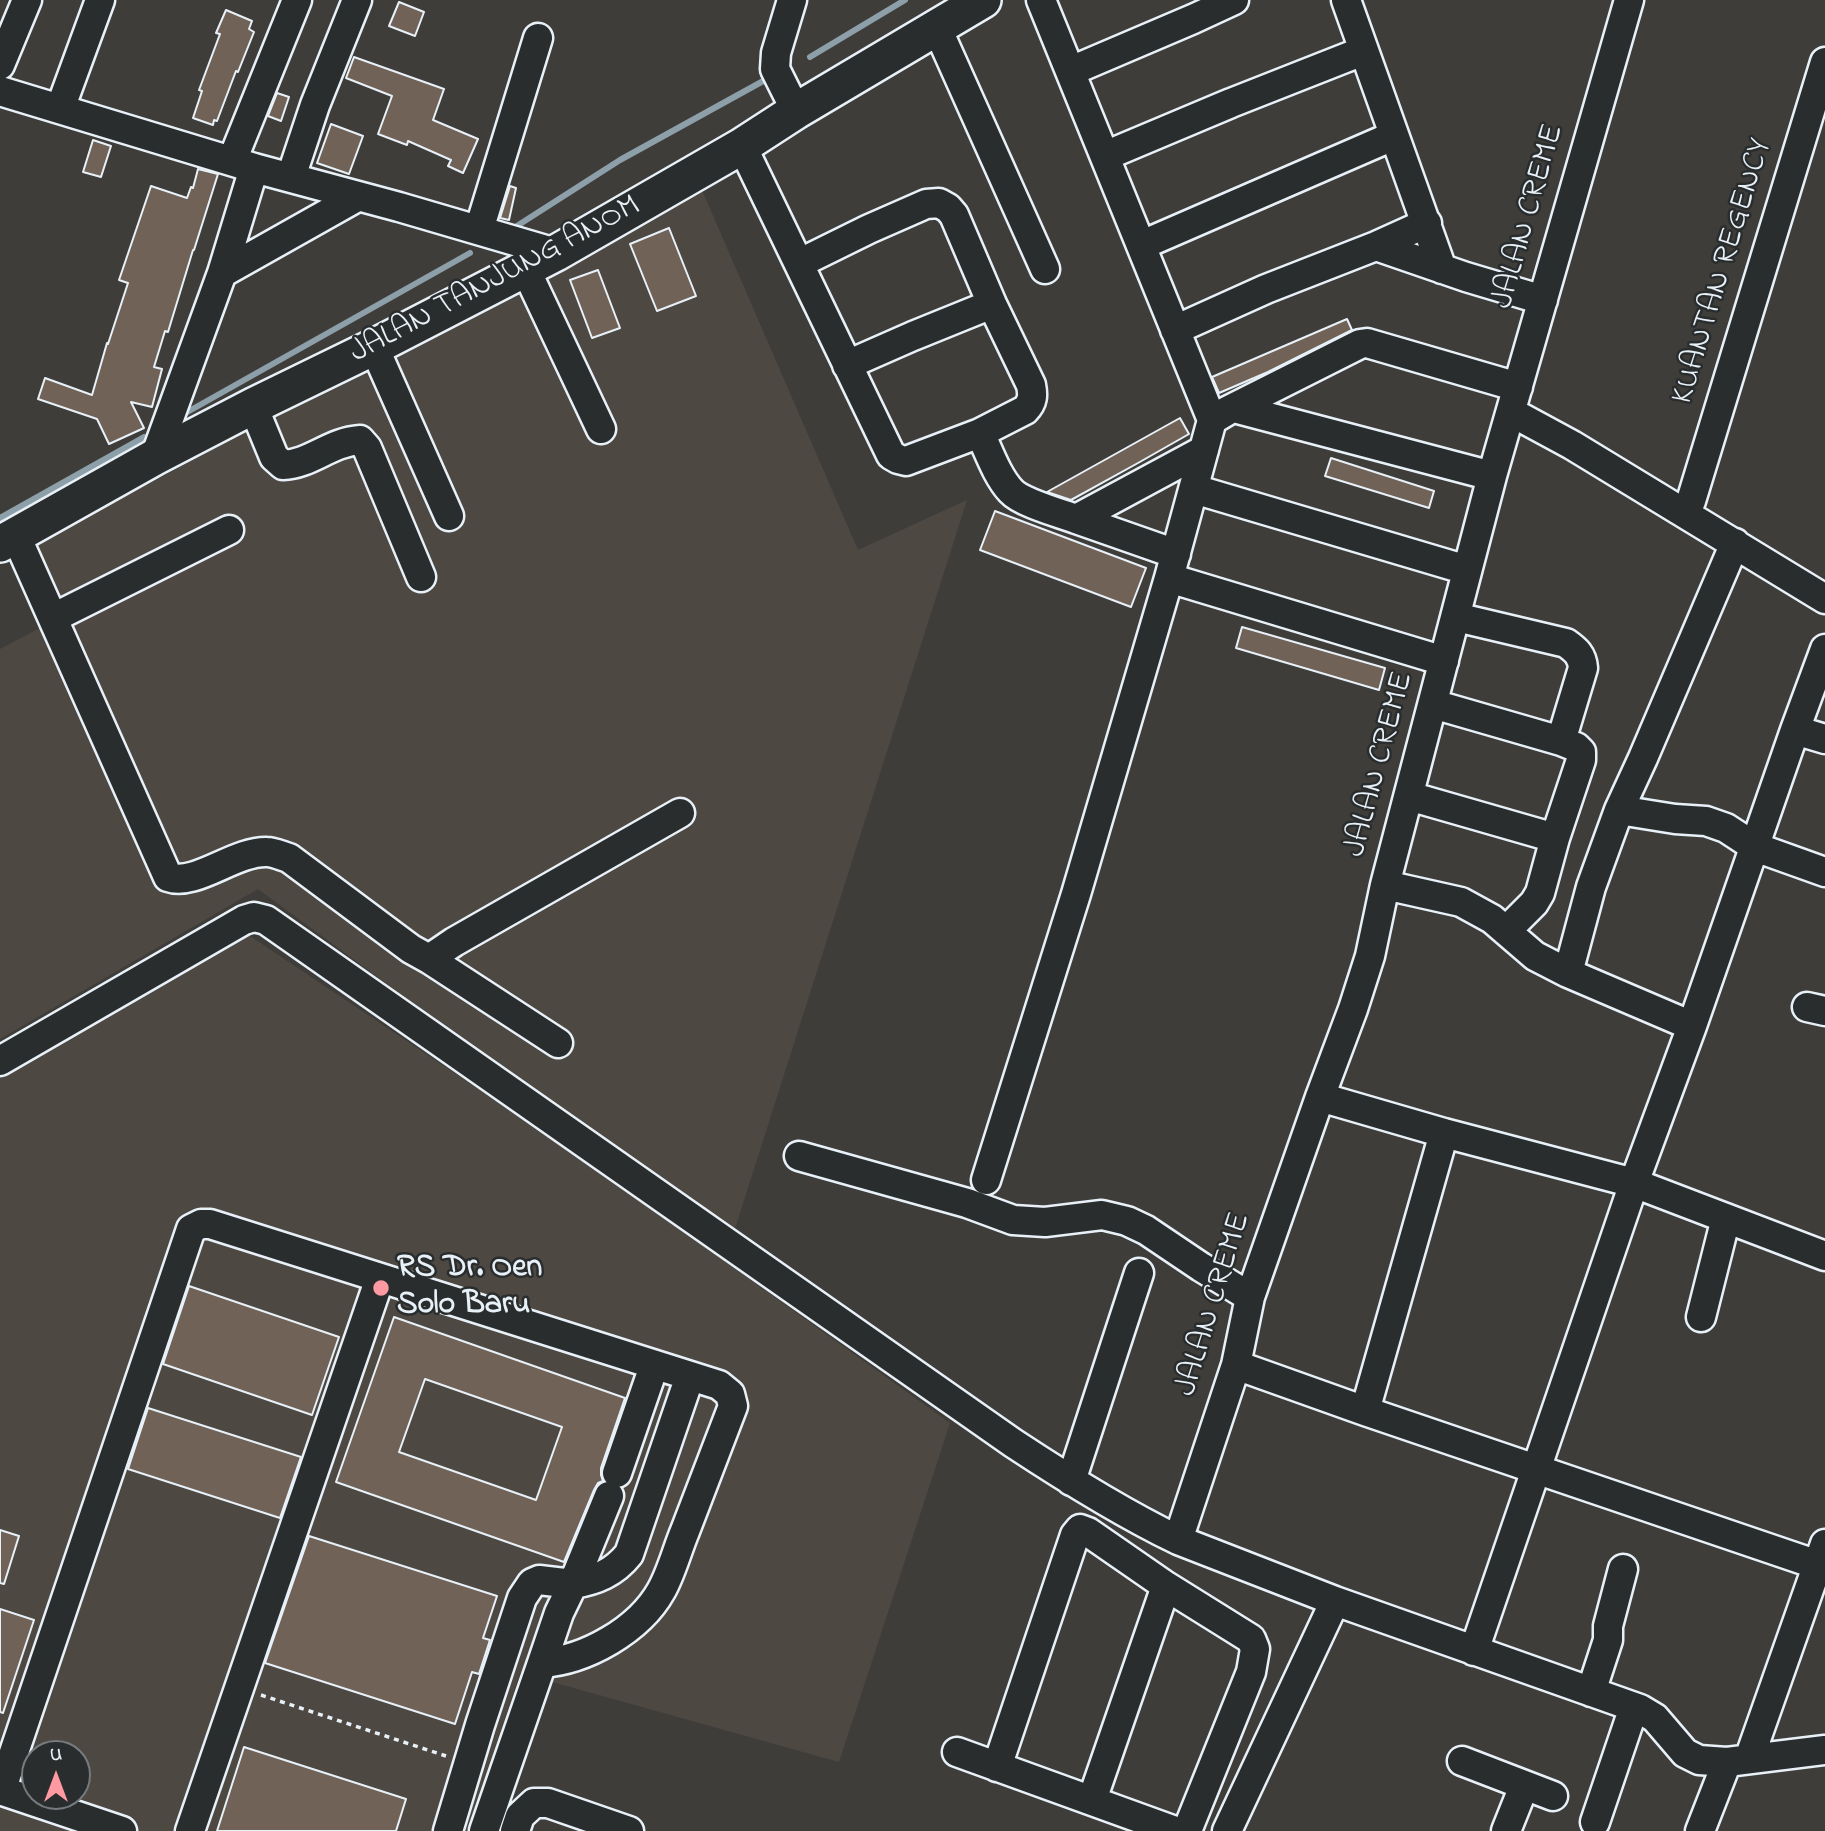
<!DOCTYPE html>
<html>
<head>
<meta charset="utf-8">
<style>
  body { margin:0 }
  #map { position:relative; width:1825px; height:1831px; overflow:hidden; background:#3f3d3a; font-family:"Indie Flower",sans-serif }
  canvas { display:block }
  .north { position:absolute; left:21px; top:1740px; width:70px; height:70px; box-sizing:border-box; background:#2a2d2e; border:2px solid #767b7f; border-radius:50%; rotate:0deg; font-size:19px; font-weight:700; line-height:28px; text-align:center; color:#e8f1f8 }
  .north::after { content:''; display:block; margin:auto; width:24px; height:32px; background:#ff9aa2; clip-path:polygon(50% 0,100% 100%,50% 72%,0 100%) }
</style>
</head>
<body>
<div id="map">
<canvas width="1825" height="1831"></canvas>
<div class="north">U</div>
</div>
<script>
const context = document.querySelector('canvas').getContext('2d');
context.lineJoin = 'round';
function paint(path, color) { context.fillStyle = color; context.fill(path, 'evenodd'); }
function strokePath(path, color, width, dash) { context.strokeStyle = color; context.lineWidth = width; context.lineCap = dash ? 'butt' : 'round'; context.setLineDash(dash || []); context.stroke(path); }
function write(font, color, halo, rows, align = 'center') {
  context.font = font + ' "Indie Flower",sans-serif'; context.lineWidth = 5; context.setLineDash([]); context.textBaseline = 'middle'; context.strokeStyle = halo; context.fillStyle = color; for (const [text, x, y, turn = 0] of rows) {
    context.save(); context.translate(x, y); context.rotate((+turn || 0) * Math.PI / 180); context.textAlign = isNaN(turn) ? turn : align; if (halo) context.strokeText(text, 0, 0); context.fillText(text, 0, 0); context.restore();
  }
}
paint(new Path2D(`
  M 701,188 L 858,550 L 967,500 L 732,1238 L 258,889 L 0,1039 L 0,649 L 42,627 L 10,558 Z
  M 244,932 L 574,1153 L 950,1423 L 839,1762 L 520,1673 L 467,1831 L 0,1831 L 0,1078 ZM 35,1754 L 77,1754 L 77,1796 L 35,1796 Z`), '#4e4843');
strokePath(new Path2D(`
  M 810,57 L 905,0
  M 509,231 L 620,160 L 765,80
  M 182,415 L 470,253
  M 0,518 L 144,437`), '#8d9fa9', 6);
const building = new Path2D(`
  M 399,2 L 424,12 L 415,36 L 389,26 Z
  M 226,10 L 252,21 L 249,29 L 254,32 L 238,72 L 236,71 L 217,121 L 214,120 L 213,125 L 193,118 L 202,91 L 199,90 L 220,34 L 216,33 Z
  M 354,57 L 444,89 L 433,120 L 478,139 L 463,173 L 448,166 L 451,160 L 408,141 L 407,145 L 378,134 L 392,96 L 346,78 Z
  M 277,93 L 289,97 L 281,121 L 268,116 Z
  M 331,124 L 363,136 L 349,174 L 317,163 Z
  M 93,140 L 111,146 L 101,177 L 83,172 Z
  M 198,169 L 218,174 L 194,250 L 193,250 L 168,332 L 165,331 L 154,367 L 162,369 L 152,407 L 131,402 L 144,428 L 109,444 L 97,419 L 38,399 L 45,378 L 92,395 L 107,343 L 108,344 L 128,283 L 119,280 L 151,186 L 187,198 L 191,187 L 193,188 Z
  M 510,186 L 516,188 L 509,220 L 500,218 Z
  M 669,228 L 696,296 L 657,311 L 630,244 Z
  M 598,270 L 620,328 L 592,338 L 570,280 Z
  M 1347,319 L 1352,330 L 1268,372 L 1219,393 L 1212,377 Z
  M 1180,418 L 1189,434 L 1138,463 L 1071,500 L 1047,492 Z
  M 1331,458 L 1434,491 L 1429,508 L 1325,476 Z
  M 995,511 L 1146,568 L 1131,607 L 980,550 Z
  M 1242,627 L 1385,668 L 1379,690 L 1236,648 Z
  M 189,1286 L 339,1337 L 312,1415 L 163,1364 Z
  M 394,1317 L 625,1398 L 601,1468 L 601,1475 L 603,1481 L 598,1483 L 594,1490 L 564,1562 L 336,1482 ZM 425,1379 L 562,1427 L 536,1500 L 399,1452 Z
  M 148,1408 L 301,1457 L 280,1518 L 128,1469 Z
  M 0,1530 L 19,1536 L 4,1584 L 0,1583 Z
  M 309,1536 L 497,1596 L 483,1638 L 490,1640 L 479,1674 L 472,1672 L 455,1724 L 265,1663 Z
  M 0,1609 L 34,1620 L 3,1713 L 0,1712 Z
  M 244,1747 L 406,1799 L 396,1831 L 217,1831 Z`);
paint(building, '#706257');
strokePath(building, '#e8f1f8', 2);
const minor = new Path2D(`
  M 792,0 L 776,53 L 775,69 L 796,111
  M 1346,0 L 1442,269
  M 937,28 L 1045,269
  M 0,65 L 27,0
  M 1071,71 L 1193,19 L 1234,0
  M 0,91 L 254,168 L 399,207 L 556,253
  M 60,109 L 100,0
  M 742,146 L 891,455 L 898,459 L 906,461 L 980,433 L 1025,410 C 1033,402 1033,395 1031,385 L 992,304 L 954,215 L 948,208 L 939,203 L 926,204 L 869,229 L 800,263
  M 1105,156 L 1231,103 L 1363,51
  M 232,161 L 297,0
  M 291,177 L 315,105 L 357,0
  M 479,230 L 538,38
  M 1142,245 L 1393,136
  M 1376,246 L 1466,277 L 1543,300
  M 525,268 L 601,429
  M 222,273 L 357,197
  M 1175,330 L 1266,289 L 1376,246 L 1427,223
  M 374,347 L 449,516
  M 847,365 L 913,336 L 992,304
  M 253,406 L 274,457 L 283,465 C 311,464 330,442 360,440 L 367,448 L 421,577
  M 1234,408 L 1492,476
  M 1511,412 L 1572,445 L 1825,599
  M 1212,420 L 1227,411 L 1360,344 L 1367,343 L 1518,387
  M 980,433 C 989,452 997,476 1011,491 C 1022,503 1060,513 1076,519 L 1204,450
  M 155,457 L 222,273 L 254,168
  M 1194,489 L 1467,570
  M 1691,501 L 1825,62
  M 1076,519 L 1176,554
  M 16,536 L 168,877 C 196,887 234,851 267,852 C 274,852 282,856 289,858 L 411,949 L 429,959 L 454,942 L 680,813
  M 1169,578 L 1444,661
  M 1456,617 L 1566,643 C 1576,650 1582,655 1583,668 L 1561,741
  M 53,618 L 229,530
  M 1433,704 L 1561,741 L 1576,747 L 1581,752 L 1581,760 L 1555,838 L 1540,893 L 1534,903 L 1506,931
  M 1795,730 L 1825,739
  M 1409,796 L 1555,838
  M 1619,810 L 1675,819 L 1706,821 L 1726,828 L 1755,847 L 1825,872
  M 1385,885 L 1461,902 L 1492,919 L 1535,956 L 1568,973 L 1692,1026
  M 429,959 L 558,1043
  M 1568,973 L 1591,887 L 1619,810 L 1643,758 L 1735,543
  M 1807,1007 L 1825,1011
  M 0,1061 L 244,920 L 254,917 L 266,920 L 1013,1443 C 1066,1478 1120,1512 1178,1540 L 1335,1601 L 1640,1709 L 1655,1718 L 1685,1753 L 1699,1760 L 1727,1762 L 1825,1750
  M 1320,1097 L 1444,1133
  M 799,1156 L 967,1203 L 1013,1220 L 1045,1222 L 1102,1215 L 1127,1221 L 1146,1230 L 1201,1267 L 1250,1297
  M 986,1180 L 1076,894 L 1169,578 L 1212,420 L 1041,0
  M 1701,1317 L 1726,1218
  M 1236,1365 L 1365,1411 L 1818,1565
  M 1365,1411 L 1444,1133 L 1634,1183 L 1825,1256
  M 617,1473 L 654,1366
  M 1071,1481 L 1139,1273
  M 1178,1540 L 1236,1365 L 1250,1297 L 1320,1097 L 1353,1009 L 1370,956 L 1385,885 L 1492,476 L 1629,0
  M 1474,1651 L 1634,1183 L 1692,1026 L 1795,730 L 1825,649
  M 542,1663 L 559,1613 L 573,1584 C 596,1580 614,1573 629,1554 L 690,1376
  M 1591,1692 L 1608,1640 L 1608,1626 L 1623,1569
  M 957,1752 L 1175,1831
  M 1749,1759 L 1825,1544
  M 1462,1761 L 1553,1796
  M 997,1767 L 1075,1535 L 1080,1529 L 1088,1532 L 1166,1586 L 1251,1639 L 1255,1649 L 1251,1672 L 1187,1831
  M 0,1790 L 122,1831
  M 1,1791 L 191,1229 L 201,1224 L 210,1224 L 719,1385 L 730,1394 L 733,1406 C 717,1448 701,1489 685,1531 C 677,1550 671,1574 661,1591 C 639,1630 586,1660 542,1663 L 484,1831
  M 1092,1800 L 1166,1586
  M 1595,1822 L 1634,1707
  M 190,1831 L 380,1278
  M 448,1831 L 480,1725 L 522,1598 L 532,1583 L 539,1580 L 573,1584 L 609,1496
  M 515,1831 L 520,1816 L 534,1803 L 548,1803 L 629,1831
  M 1227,1831 L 1335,1601
  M 1506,1831 L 1524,1786
  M 1700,1831 L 1727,1762`);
const major = new Path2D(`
  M 0,544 L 155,457 L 253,406 L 374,347 L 556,253 L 742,146 L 796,111 L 983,0`);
strokePath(minor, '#e8f1f8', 33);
strokePath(major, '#e8f1f8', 40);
strokePath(new Path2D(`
  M 261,1695 L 446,1756`), '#e8f1f8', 3.5, [5, 5]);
strokePath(minor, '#2a2d2e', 28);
strokePath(major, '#2a2d2e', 35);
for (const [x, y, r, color] of [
  [381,1288,9,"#ff9aa2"]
]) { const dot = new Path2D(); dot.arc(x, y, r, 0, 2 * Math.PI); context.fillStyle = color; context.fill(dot); strokePath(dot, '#2a2d2e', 2.5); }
write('32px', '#e8f1f8', '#2a2d2e', [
  ["JALAN CREME",1530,217,-74],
  ["KUANTAN REGENCY",1724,272,-73],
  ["JALAN TANJUNG ANOM",496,281,-28],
  ["JALAN CREME",1381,765,-75],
  ["JALAN CREME",1215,1305,-73]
]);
write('bold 32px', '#e8f1f8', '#2a2d2e', [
  ["RS Dr. Oen",397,1270],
  ["Solo Baru",397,1307]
], 'left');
</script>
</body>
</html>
